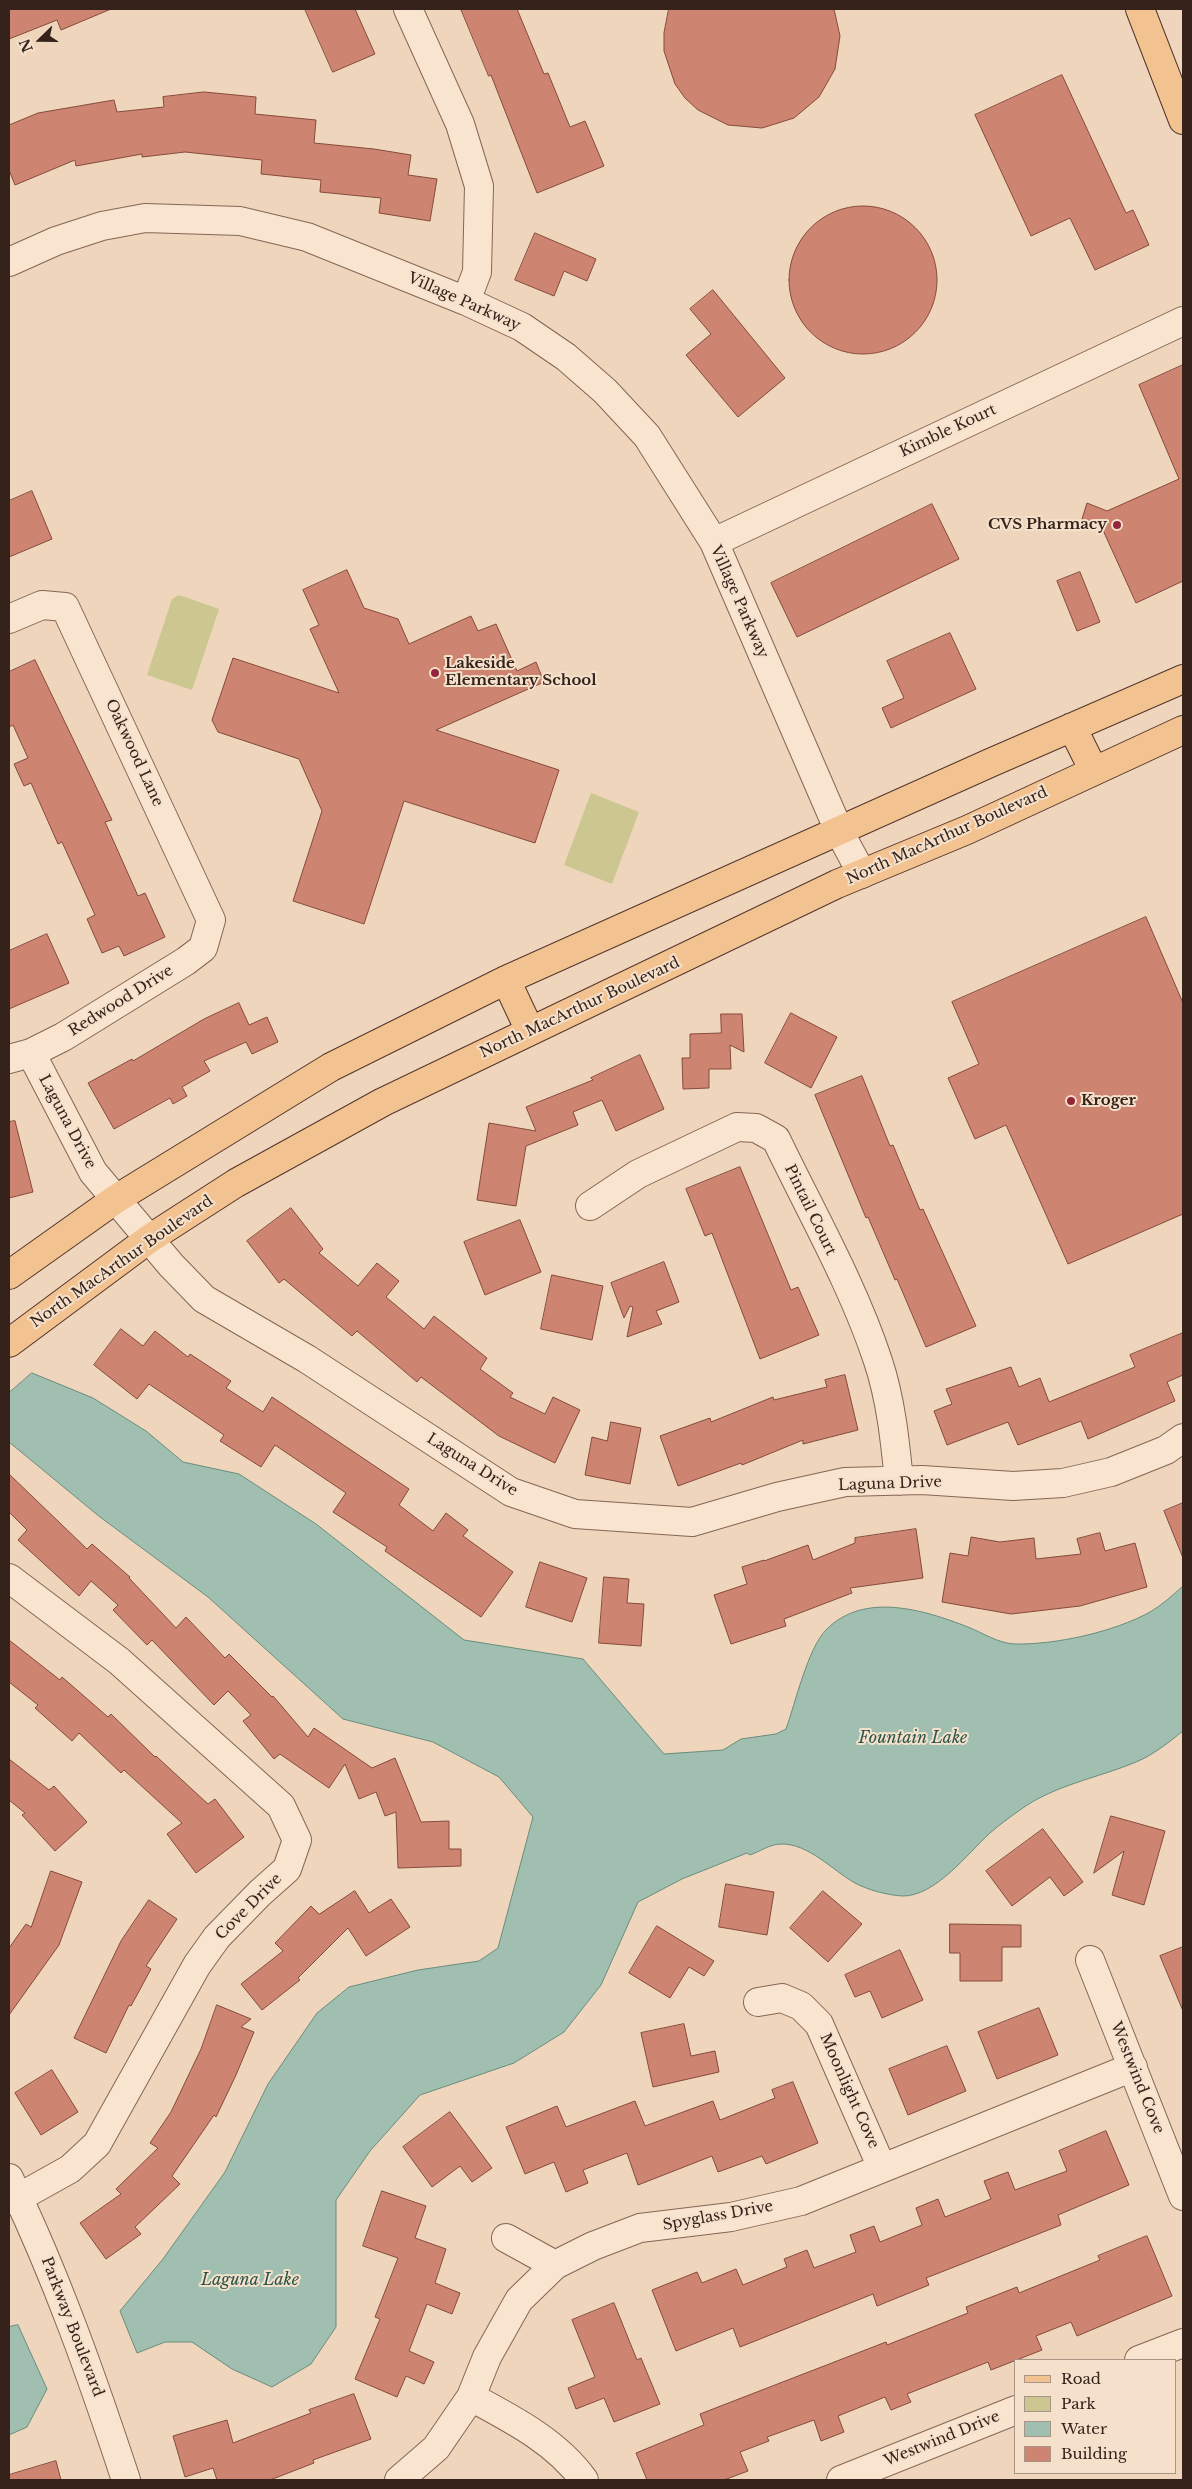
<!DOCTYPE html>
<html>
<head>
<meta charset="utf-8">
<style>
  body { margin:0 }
  #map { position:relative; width:1192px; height:2489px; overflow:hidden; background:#eed5bc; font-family:"Libre Baskerville",serif }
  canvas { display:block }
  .frame { position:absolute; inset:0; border:10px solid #34221b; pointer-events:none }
  .legend { position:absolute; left:1014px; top:2359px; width:162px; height:115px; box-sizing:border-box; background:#f5e1cb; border:1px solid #a89585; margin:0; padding:6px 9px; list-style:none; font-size:15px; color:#34221b }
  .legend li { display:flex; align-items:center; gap:10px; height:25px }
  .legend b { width:25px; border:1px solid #a89585 }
  .north { position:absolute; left:15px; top:15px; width:50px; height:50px; -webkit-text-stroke:4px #f5e1cb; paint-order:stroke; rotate:248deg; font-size:14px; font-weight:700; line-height:20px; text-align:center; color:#34221b }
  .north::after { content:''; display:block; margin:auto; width:18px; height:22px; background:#34221b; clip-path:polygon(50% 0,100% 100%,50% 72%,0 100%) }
</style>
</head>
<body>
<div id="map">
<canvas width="1192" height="2489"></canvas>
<div class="frame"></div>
<ul class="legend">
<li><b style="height:6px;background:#f3c291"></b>Road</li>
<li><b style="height:14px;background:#ccc790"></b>Park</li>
<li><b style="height:14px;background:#a0bfb0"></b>Water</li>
<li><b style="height:14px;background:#cd8571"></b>Building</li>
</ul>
<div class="north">N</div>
</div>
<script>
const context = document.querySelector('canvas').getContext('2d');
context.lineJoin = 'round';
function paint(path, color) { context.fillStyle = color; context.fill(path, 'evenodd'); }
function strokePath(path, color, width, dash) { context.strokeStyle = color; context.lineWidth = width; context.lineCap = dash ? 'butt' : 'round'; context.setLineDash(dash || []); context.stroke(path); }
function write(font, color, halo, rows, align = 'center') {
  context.font = font + ' "Libre Baskerville",serif'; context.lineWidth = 4; context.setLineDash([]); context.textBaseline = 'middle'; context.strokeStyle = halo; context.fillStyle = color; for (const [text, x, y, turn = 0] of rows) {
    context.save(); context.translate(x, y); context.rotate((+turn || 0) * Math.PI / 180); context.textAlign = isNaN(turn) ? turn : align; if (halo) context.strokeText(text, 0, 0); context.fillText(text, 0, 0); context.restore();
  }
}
paint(new Path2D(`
  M 179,595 L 219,609 L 192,690 L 147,675 L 172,599 Z
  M 591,793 L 639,812 L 612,884 L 564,865 Z`), '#ccc790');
const water = new Path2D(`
  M 32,1373 L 93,1398 L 146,1431 L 183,1462 L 239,1474 L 316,1524 L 464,1640 L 583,1659 L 664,1754 L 723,1750 L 741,1739 L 776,1734 L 786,1729 C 795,1704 808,1648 826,1630 C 864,1591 924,1610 968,1627 C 983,1633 998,1643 1014,1644 C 1055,1645 1114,1632 1150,1612 C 1162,1605 1173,1595 1183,1586 L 1183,1731 C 1168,1743 1153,1755 1136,1762 C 1098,1778 1054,1785 1020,1810 C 1010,1817 999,1825 990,1833 C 968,1853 935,1897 902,1896 C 887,1895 868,1890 855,1883 C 832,1870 809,1844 782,1844 C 770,1844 761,1851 750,1855 L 747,1853 L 682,1879 L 638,1902 L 601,1985 L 564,2032 L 514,2063 L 420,2095 L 370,2151 L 336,2200 L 336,2327 L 311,2364 L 272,2387 L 232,2369 L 192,2342 L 165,2342 L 137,2353 L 120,2311 L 163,2259 L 225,2172 L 268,2084 L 317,2013 L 349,1987 L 418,1970 L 479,1961 L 498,1948 L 533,1817 L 499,1777 L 433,1742 L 343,1719 L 208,1597 L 100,1517 L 9,1442 L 9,1393 Z
  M 18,2325 L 47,2389 L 27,2427 L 9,2435 L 9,2327 Z`);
paint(water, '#a0bfb0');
strokePath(water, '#688c7c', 1);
const building = new Path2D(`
  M 9,9 L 111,9 L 61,30 L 57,20 L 9,39 Z
  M 305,9 L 355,9 L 375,54 L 333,72 Z
  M 461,9 L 517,9 L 544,74 L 548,73 L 570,127 L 585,121 L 604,166 L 537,193 L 491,75 L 489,76 Z
  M 669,9 L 834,9 L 840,36 L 835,69 L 819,97 L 794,118 L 762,128 L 728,125 L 698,110 L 685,98 L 675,84 L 664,51 L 664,33 Z
  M 1062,75 L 1126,213 L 1133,210 L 1149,245 L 1095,270 L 1070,218 L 1031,236 L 975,115 Z
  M 204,92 L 256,97 L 255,114 L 316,120 L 314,143 L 374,149 L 411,155 L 408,175 L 437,179 L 430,221 L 379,213 L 381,198 L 320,192 L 321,180 L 261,174 L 262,160 L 185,152 L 142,157 L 142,154 L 76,166 L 75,160 L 15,185 L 9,170 L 9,125 L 38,113 L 114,100 L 117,112 L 164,107 L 163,97 Z
  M789 280a74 74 0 1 1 148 0a74 74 0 1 1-148 0Z
  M 535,233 L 596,259 L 587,281 L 564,271 L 554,296 L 515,280 Z
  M 713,290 L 785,378 L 738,417 L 686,355 L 711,334 L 690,309 Z
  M 1183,365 L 1183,581 L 1136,603 L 1102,528 L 1082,519 L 1087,503 L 1107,511 L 1179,479 L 1139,385 Z
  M 32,491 L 52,539 L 9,557 L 9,501 Z
  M 932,504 L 959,559 L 797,637 L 771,583 Z
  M 347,570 L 364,608 L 398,619 L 409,644 L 471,616 L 478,631 L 496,624 L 517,671 L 536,662 L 544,682 L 436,730 L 559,770 L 535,843 L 404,801 L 364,924 L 293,901 L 322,811 L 299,759 L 218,732 L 212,720 L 233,658 L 339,693 L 310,629 L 319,625 L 303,590 Z
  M 1080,572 L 1100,622 L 1077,631 L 1057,581 Z
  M 950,633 L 976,689 L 891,728 L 882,708 L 904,698 L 887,661 Z
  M 35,660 L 112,820 L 105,822 L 138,896 L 145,893 L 165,937 L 124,956 L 119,946 L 102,953 L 87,919 L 95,915 L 62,842 L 58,844 L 31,783 L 24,786 L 14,764 L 28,758 L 13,725 L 9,727 L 9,672 Z
  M 1146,917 L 1183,1003 L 1183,1214 L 1068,1264 L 1006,1125 L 975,1139 L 948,1078 L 979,1064 L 952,1002 Z
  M 47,934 L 69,983 L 9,1009 L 9,951 Z
  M 239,1003 L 249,1025 L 267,1017 L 278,1042 L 252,1054 L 246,1042 L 204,1061 L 210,1071 L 182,1087 L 187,1096 L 173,1104 L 170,1098 L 114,1129 L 88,1083 L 132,1059 L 133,1061 L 204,1019 Z
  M 791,1013 L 837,1037 L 811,1088 L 765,1063 Z
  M 721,1014 L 742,1014 L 744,1052 L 730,1045 L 731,1069 L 709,1069 L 709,1088 L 683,1089 L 682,1058 L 690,1058 L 690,1034 L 721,1033 Z
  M 640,1055 L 664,1109 L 616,1131 L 602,1100 L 573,1112 L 578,1125 L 526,1146 L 516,1206 L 477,1200 L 489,1123 L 536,1131 L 526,1107 L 593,1080 L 591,1078 Z
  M 862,1076 L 890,1146 L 893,1145 L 920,1210 L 923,1209 L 976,1326 L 926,1347 L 897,1279 L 895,1280 L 868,1217 L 866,1218 L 815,1095 Z
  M 15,1121 L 33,1192 L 9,1198 L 9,1122 Z
  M 740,1167 L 791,1290 L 798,1287 L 819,1335 L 760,1359 L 712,1233 L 705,1236 L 686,1189 Z
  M 291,1208 L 323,1249 L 319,1253 L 358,1286 L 377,1263 L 399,1281 L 386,1297 L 424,1329 L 434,1316 L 487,1358 L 480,1369 L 513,1393 L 510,1397 L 545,1414 L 553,1397 L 580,1410 L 555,1463 L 499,1436 L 421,1377 L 417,1382 L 357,1331 L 352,1336 L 284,1279 L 279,1283 L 247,1241 Z
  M 520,1220 L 541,1272 L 485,1295 L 464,1242 Z
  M 664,1262 L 679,1302 L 656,1311 L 662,1324 L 627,1337 L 633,1307 L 630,1306 L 624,1318 L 611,1283 Z
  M 552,1275 L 603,1286 L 592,1340 L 541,1329 Z
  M 121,1329 L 143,1346 L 155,1331 L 188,1357 L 190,1354 L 231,1381 L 226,1388 L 263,1412 L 272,1397 L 409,1489 L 399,1505 L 433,1531 L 446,1513 L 468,1530 L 463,1536 L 513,1572 L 481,1617 L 385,1551 L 387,1547 L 333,1512 L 346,1493 L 275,1445 L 261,1467 L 220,1441 L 224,1435 L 149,1384 L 137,1399 L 94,1365 Z
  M 1183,1333 L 1183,1375 L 1167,1382 L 1175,1401 L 1088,1439 L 1081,1421 L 1018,1445 L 1008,1422 L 947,1445 L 934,1411 L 952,1404 L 946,1389 L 1011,1367 L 1019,1387 L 1040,1378 L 1049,1402 L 1135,1367 L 1130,1355 Z
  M 845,1375 L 858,1430 L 803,1444 L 803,1440 L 742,1465 L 741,1463 L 678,1486 L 660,1436 L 710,1418 L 711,1422 L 773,1397 L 774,1400 L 827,1387 L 825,1380 Z
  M 611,1422 L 641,1428 L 630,1484 L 585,1475 L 592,1437 L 607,1441 Z
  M 9,1474 L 87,1549 L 92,1544 L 130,1577 L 129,1578 L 176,1628 L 186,1617 L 225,1658 L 229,1654 L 272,1697 L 273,1696 L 308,1737 L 314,1728 L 372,1768 L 395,1758 L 421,1822 L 449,1821 L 449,1849 L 461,1849 L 461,1866 L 398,1868 L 396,1812 L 385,1816 L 376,1792 L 359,1799 L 345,1764 L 329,1788 L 280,1754 L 274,1759 L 243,1721 L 251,1715 L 228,1691 L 214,1705 L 152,1640 L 147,1645 L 113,1610 L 118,1605 L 91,1581 L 79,1596 L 18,1540 L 27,1530 L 9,1512 Z
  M 1183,1503 L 1183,1558 L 1164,1511 Z
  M 916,1529 L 923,1578 L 850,1588 L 852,1593 L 784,1619 L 786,1626 L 731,1644 L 714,1595 L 747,1584 L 742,1567 L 764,1560 L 764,1561 L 808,1545 L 813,1560 L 855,1543 L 855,1538 Z
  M 1100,1533 L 1105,1551 L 1135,1543 L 1147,1587 L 1080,1606 L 1011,1614 L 942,1602 L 950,1553 L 968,1556 L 971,1537 L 1000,1542 L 1034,1538 L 1036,1559 L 1081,1554 L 1077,1539 Z
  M 540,1562 L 587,1578 L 572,1622 L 526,1607 Z
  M 604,1577 L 629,1579 L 627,1603 L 644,1604 L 641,1646 L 599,1643 Z
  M 9,1640 L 60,1680 L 62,1677 L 108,1717 L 111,1714 L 155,1757 L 156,1756 L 208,1804 L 215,1799 L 244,1837 L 196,1873 L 167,1834 L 182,1823 L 124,1770 L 121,1773 L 79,1733 L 72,1741 L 35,1708 L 38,1705 L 9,1682 Z
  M 9,1759 L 49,1790 L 54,1786 L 87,1822 L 55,1851 L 22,1815 L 25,1813 L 9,1800 Z
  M 1111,1816 L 1165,1831 L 1144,1905 L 1112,1895 L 1124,1851 L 1094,1873 Z
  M 1043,1829 L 1083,1882 L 1064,1896 L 1050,1877 L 1012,1906 L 986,1871 Z
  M 51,1871 L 82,1882 L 59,1945 L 9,2015 L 9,1948 L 26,1924 L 31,1927 Z
  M 726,1884 L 774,1892 L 767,1935 L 719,1927 Z
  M 355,1891 L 369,1913 L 391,1899 L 410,1927 L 366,1956 L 348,1928 L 298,1978 L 300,1980 L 262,2010 L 241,1984 L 283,1951 L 275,1943 L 311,1906 L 319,1914 Z
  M 823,1891 L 862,1924 L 828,1962 L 790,1928 Z
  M 149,1900 L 177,1919 L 146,1966 L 151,1969 L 131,2006 L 129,2005 L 106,2053 L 74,2038 L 121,1941 Z
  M 950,1924 L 1021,1925 L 1021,1947 L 1002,1947 L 1002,1981 L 960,1981 L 960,1953 L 950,1953 Z
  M 657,1926 L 714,1961 L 704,1976 L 689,1967 L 670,1998 L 629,1973 Z
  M 1183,1947 L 1183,2011 L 1160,1956 Z
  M 900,1950 L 923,2000 L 882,2018 L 870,1991 L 855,1997 L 845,1975 Z
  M 217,2005 L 251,2019 L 241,2027 L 254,2032 L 236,2075 L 216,2117 L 214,2115 L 172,2176 L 180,2184 L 135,2227 L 141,2234 L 106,2259 L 80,2223 L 121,2194 L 116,2189 L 158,2148 L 150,2143 L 171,2112 L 201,2049 Z
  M 1039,2008 L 1058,2055 L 997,2079 L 978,2032 Z
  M 684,2024 L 691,2056 L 715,2051 L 719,2072 L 653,2087 L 641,2033 Z
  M 947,2046 L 966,2091 L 908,2115 L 889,2069 Z
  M 52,2070 L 78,2112 L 41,2135 L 15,2093 Z
  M 793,2082 L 818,2143 L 766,2164 L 762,2156 L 718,2172 L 712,2156 L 638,2185 L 627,2153 L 583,2170 L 588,2183 L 566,2192 L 554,2162 L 525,2174 L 506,2127 L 557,2106 L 566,2127 L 635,2101 L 645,2126 L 713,2101 L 720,2120 L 775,2098 L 772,2090 Z
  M 450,2112 L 492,2168 L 472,2182 L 460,2166 L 432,2187 L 403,2147 Z
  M 1106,2131 L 1129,2185 L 1058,2215 L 1061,2225 L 926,2278 L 929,2285 L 877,2306 L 873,2294 L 740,2347 L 733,2328 L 676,2351 L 652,2290 L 697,2272 L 702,2283 L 736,2269 L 743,2285 L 787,2267 L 784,2259 L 807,2250 L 814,2268 L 856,2252 L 850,2235 L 874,2226 L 880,2242 L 922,2225 L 916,2208 L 938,2199 L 945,2217 L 991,2199 L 984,2181 L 1008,2172 L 1015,2190 L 1067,2171 L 1059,2151 Z
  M 382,2191 L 426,2206 L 415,2238 L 446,2249 L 435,2283 L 460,2293 L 452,2314 L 427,2304 L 409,2351 L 434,2362 L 424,2384 L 406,2376 L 397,2397 L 355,2379 L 380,2319 L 375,2317 L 398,2258 L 363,2246 Z
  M 1147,2236 L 1172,2296 L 1077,2336 L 1071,2322 L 1036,2336 L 1042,2350 L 991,2370 L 988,2362 L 907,2394 L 911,2402 L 891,2410 L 885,2397 L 838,2416 L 844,2432 L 821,2441 L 814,2420 L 767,2437 L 769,2441 L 740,2452 L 748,2471 L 724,2480 L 647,2480 L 636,2453 L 704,2425 L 700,2414 L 886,2342 L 887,2345 L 968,2313 L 966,2307 L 1017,2287 L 1019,2293 L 1100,2260 L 1098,2256 Z
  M 614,2303 L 637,2360 L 641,2358 L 660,2404 L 614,2422 L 604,2398 L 576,2409 L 568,2388 L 595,2377 L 572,2320 Z
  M 354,2394 L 371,2439 L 313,2460 L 314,2463 L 270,2480 L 217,2480 L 213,2468 L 185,2477 L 173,2436 L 227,2420 L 233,2443 L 311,2413 L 309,2410 Z
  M 56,2461 L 61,2480 L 9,2480 L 9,2475 Z`);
paint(building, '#cd8571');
strokePath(building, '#854a3b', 1);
const minor = new Path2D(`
  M 408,9 L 460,124 L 479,186 L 477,272 L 466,301
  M 9,262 L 56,241 L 102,226 L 145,218 L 240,221 L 307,237 L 466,301 L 522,327 L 566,357 L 605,391 L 647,436 L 714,542 L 839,831 L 862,874
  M 714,542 L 1183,321
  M 9,619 L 42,605 L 65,607 L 211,920 L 203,948 L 186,961 L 63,1037 L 31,1053 L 9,1059
  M 31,1053 L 93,1172 L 171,1265 L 204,1299 L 307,1359 L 511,1492 L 575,1514 L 692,1522 L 777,1497 L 845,1482 L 922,1480 L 1013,1486 L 1063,1483 L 1111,1472 L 1166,1450 L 1183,1438
  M 590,1206 L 638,1174 L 737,1127 L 756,1128 L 776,1139 C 811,1212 853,1285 878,1361 C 891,1400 895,1441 899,1481
  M 9,1578 L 119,1661 L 281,1806 L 297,1840 L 287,1869 L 260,1893 L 217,1937 L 197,1965 L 97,2144 L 70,2169 L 18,2198 L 9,2200
  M 1090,1960 L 1183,2196
  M 758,2002 L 782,1998 L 801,2006 L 819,2024 L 882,2168
  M 9,2178 C 56,2275 92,2377 126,2480
  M 506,2238 L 555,2265
  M 1139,2360 L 1183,2343
  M 471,2397 C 512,2419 557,2442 584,2480
  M 399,2480 L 436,2448 L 471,2397 L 487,2357 L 519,2300 L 555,2265 L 593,2246 L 640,2228 L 731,2217 L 801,2201 L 1133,2067
  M 841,2480 L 1016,2410`);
const major = new Path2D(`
  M 1140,9 L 1183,120
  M 1072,727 L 1094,771
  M 506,980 L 530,1031
  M 9,1275 L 116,1199 L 331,1067 L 506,980 L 990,763 L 1183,679
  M 9,1343 L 149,1239 L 236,1183 L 383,1102 L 837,884 L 967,830 L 1183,730`);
strokePath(minor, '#856655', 30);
strokePath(major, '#52352a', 30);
strokePath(minor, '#f9e4cf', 28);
strokePath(major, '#f3c291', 28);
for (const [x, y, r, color] of [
  [1117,525,5,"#95253b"],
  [435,673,5,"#95253b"],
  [1071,1101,5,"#95253b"]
]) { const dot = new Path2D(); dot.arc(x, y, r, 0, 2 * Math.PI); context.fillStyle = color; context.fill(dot); strokePath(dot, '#f5e1cb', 2); }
write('15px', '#34221b', '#f5e1cb', [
  ["Village Parkway",464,302,24],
  ["Kimble Kourt",948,431,-25],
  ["Village Parkway",739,602,66],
  ["Oakwood Lane",134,753,65],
  ["North MacArthur Boulevard",947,836,-24],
  ["Redwood Drive",121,1001,-32],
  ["North MacArthur Boulevard",580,1008,-25],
  ["Laguna Drive",67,1122,62],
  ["Pintail Court",810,1210,64],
  ["North MacArthur Boulevard",122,1262,-35],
  ["Laguna Drive",472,1465,32],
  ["Laguna Drive",890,1484,-2],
  ["Cove Drive",249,1907,-45],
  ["Westwind Cove",1137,2078,68],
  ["Moonlight Cove",849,2091,66],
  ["Spyglass Drive",718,2216,-10],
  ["Parkway Boulevard",72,2327,69],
  ["Westwind Drive",942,2439,-22]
]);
write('bold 15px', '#34221b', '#f5e1cb', [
  ["CVS Pharmacy",1107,525,"right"],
  ["Lakeside",445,664],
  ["Elementary School",445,681],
  ["Kroger",1081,1101]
], 'left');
write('italic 16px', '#295449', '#f5e1cb', [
  ["Fountain Lake",913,1738],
  ["Laguna Lake",250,2280]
]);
</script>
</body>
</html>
